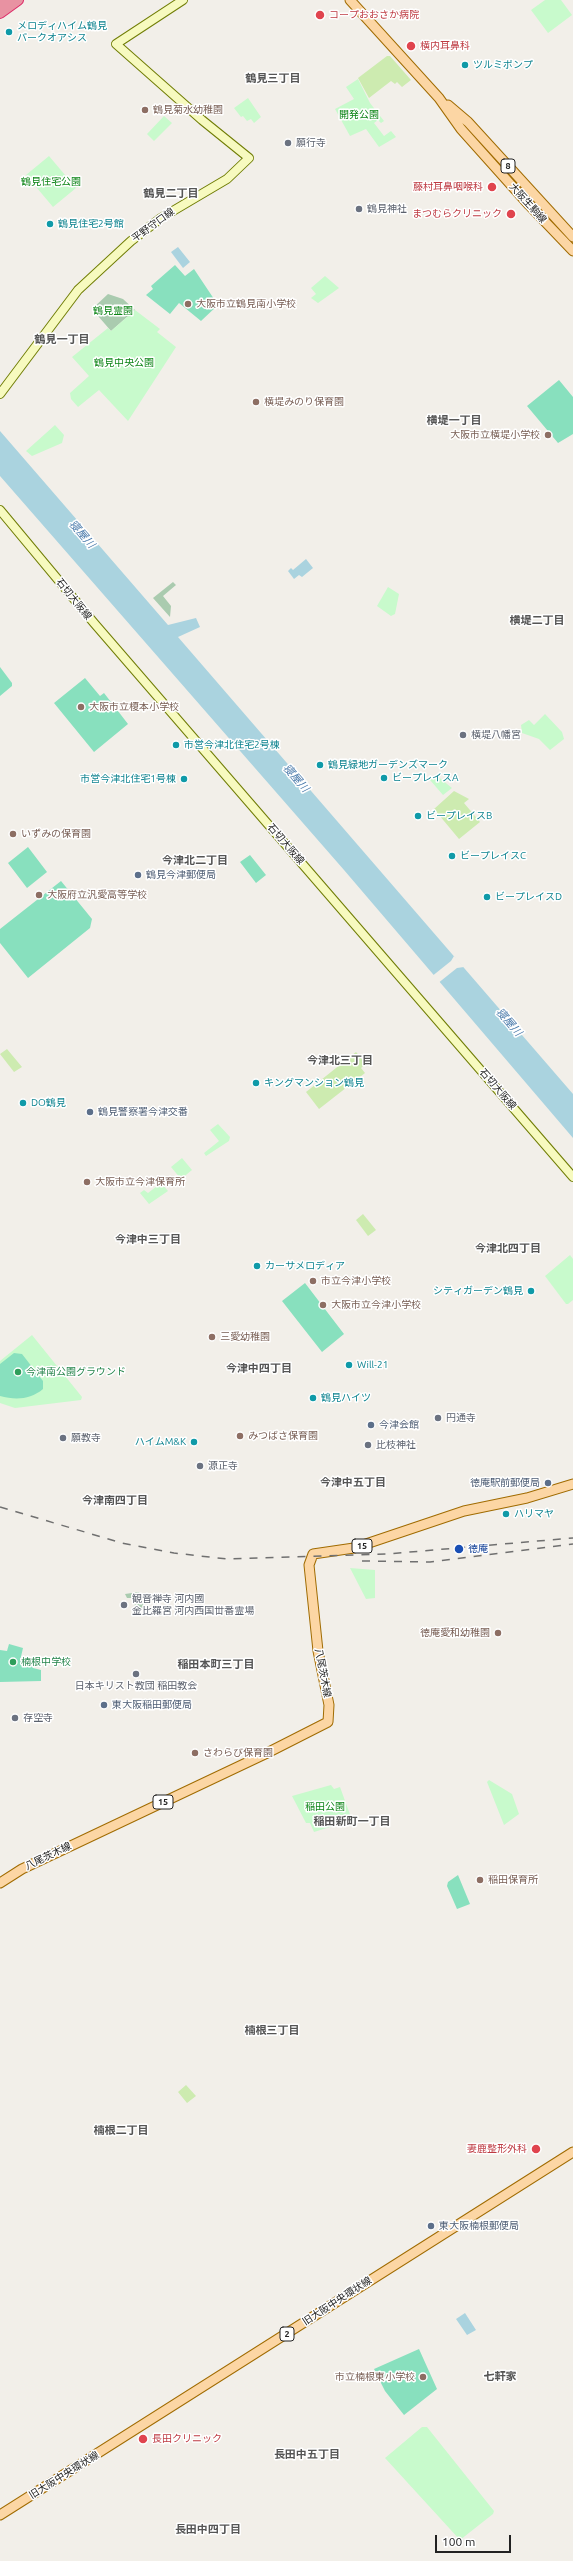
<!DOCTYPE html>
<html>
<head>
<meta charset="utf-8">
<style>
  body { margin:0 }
  #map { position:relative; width:573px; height:2561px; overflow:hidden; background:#f2efe9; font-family:Ubuntu,sans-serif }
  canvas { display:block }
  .scale { position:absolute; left:435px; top:2535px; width:76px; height:18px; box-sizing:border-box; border:2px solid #222; border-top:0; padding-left:5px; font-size:12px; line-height:14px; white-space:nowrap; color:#222; -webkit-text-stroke:3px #fff; paint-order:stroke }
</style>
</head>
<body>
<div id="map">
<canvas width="573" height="2561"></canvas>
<div class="scale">100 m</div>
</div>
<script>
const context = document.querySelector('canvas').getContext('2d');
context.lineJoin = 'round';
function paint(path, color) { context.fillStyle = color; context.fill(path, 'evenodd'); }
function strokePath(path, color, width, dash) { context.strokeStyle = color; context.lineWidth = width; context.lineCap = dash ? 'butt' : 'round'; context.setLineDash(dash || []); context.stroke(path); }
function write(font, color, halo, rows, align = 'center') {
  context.font = font + ' Ubuntu,"Noto Sans JP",sans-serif'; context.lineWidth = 3; context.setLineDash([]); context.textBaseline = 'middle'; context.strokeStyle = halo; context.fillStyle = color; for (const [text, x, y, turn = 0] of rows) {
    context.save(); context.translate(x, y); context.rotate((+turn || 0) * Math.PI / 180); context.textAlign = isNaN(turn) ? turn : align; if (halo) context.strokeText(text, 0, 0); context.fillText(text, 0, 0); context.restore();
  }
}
paint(new Path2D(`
  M 387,56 L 390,56 L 411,80 L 402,87 L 397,82 L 395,84 L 391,81 L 369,98 L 358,78 Z
  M 454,791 L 469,799 L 464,803 L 480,822 L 459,839 L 434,809 Z
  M 7,1049 L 22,1067 L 14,1072 L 0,1054 Z
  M 356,1052 L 366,1064 L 361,1068 L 365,1073 L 319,1109 L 306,1092 Z
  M 363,1214 L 376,1230 L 368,1236 L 356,1220 Z
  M 186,2085 L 196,2096 L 187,2103 L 178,2092 Z`), '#cdebb0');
paint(new Path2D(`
  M 108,294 L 123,299 L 135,310 L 111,331 L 92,309 Z
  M 173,582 L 176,585 L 163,596 L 171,606 L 170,617 L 153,598 Z
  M 139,1592 L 145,1608 L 136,1610 L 133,1598 L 127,1598 L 125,1594 Z`), '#aacbaf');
paint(new Path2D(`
  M 545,0 L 561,0 L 572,15 L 548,33 L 531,10 Z
  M 358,79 L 370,103 L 384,121 L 381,123 L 378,120 L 374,123 L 384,136 L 391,131 L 396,137 L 379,147 L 366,129 L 350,136 L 335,109 L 354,99 L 346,87 Z
  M 248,98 L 261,117 L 254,123 L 251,119 L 247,121 L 243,116 L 241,117 L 234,108 Z
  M 164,116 L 172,123 L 154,141 L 147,134 Z
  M 49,156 L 76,188 L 53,207 L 26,175 Z
  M 325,276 L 339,288 L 318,303 L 311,298 L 316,294 L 311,288 Z
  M 135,310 L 160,329 L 157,332 L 176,347 L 128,421 L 99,390 L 78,407 L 71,399 L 70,393 L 89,376 L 72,357 L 108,328 L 111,331 Z
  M 55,425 L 64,435 L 62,443 L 32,456 L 26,451 Z
  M 388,587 L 399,594 L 395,614 L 391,616 L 377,606 Z
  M 545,714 L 562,732 L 564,739 L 550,750 L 539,739 L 522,733 L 521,725 L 529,720 L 534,725 Z
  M 436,775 L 452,788 L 443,795 L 430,780 Z
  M 218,1124 L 230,1137 L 229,1141 L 206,1156 L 204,1153 L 219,1141 L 210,1130 Z
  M 182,1158 L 192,1170 L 181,1179 L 171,1167 Z
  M 161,1183 L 168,1191 L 149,1204 L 140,1193 L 144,1190 L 148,1193 Z
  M 570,1255 L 573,1259 L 573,1300 L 568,1304 L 566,1304 L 545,1276 Z
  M 32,1335 L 82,1397 L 81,1400 L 15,1408 L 0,1403 L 0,1361 Z
  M 350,1568 L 375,1570 L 375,1598 L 366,1599 Z
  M 489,1780 L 512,1794 L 519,1814 L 504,1825 L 487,1782 Z
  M 331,1785 L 334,1789 L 340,1787 L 352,1820 L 314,1832 L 310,1823 L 306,1823 L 292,1796 Z
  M 422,2427 L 427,2427 L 494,2511 L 493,2514 L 460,2540 L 385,2458 Z`), '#c8facc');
paint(new Path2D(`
  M 175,265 L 185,276 L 194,269 L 218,305 L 201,321 L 179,303 L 170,314 L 146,295 L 153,289 L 151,286 Z
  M 559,380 L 573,397 L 573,434 L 558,443 L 527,406 Z
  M 0,667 L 12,683 L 12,686 L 0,696 Z
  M 85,678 L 100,696 L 104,693 L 128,724 L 94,752 L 54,703 Z
  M 28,847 L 47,872 L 27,888 L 8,863 Z
  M 250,855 L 266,875 L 256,883 L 240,862 Z
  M 61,881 L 92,919 L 90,928 L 28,978 L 0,943 L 0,929 Z
  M 305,1283 L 344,1334 L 322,1352 L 282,1301 Z
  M 14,1353 L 22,1354 L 43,1381 L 43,1389 C 30,1400 15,1400 0,1396 L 0,1364 Z
  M 9,1644 L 23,1648 L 20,1661 L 33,1664 L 33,1668 L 41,1670 L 41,1681 L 0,1682 L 0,1650 L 7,1651 Z
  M 458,1875 L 470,1904 L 457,1909 L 447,1886 L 448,1882 Z
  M 419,2349 L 437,2389 L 404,2415 L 385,2391 L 374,2369 Z`), '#88e0be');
paint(new Path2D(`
  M 178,247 L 190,262 L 183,268 L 171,252 Z
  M 0,431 L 168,625 L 196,618 L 200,627 L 178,637 L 573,1094 L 573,1138 L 344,870 L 0,476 Z
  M 306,559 L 313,568 L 302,577 L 299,575 L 294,579 L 288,571 L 291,568 L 293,570 Z
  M 465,2313 L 476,2330 L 467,2335 L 456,2319 Z`), '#aad3df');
paint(new Path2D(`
  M 454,956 L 464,967 L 457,968 L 437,984 L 431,977 L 451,961 Z`), '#f2efe9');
const secondary = new Path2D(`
  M 0,394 L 78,290 L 131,241 L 161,218 L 227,179 L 249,158 L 202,120 L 116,44 L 183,0
  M 0,510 L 94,623 L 573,1177`);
const primary = new Path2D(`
  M 350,0 L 439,98 L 461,129 L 529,205 L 573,251
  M 448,105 L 468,122 L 573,237
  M 0,1883 L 22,1869 L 265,1754 L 328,1722 L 329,1705 L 318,1651 L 309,1565 L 313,1554 L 354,1548 L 464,1511 L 527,1498 L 573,1484
  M 0,2515 L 573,2152`);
const highway = new Path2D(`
  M 0,4 L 5,0
  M 0,13 L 18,0`);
strokePath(secondary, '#707d05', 10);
strokePath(primary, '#a06b00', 11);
strokePath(highway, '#dc2a67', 12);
strokePath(secondary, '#f7fabf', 8);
strokePath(primary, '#fcd6a4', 9);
strokePath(highway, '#e892a2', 10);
strokePath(new Path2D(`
  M 0,1507 L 122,1543 L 174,1553 L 227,1559 L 387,1554 L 573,1538
  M 362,1561 L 430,1562 L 573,1544`), '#707070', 1.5, [8, 8]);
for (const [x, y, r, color] of [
  [320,15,5,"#e0444e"],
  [9,32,4,"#0f9aa8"],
  [411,46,5,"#e0444e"],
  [465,65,4,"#0f9aa8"],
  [145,110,4,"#8d6e63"],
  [288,143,4,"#6b7280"],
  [492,187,5,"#e0444e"],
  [359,209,4,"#6b7280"],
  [511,214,5,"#e0444e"],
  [50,224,4,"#0f9aa8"],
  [188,304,4,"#8d6e63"],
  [256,402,4,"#8d6e63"],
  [548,435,4,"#8d6e63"],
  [81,707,4,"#8d6e63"],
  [463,735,4,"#6b7280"],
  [176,745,4,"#0f9aa8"],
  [320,765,4,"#0f9aa8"],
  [384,778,4,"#0f9aa8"],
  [184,779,4,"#0f9aa8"],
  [418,816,4,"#0f9aa8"],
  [13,834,4,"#8d6e63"],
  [452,856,4,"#0f9aa8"],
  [138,875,4,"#5c6f8a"],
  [39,895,4,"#8d6e63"],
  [487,897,4,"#0f9aa8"],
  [256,1083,4,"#0f9aa8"],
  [23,1103,4,"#0f9aa8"],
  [90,1112,4,"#5c6f8a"],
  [87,1182,4,"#8d6e63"],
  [257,1266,4,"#0f9aa8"],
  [313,1281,4,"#8d6e63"],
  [531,1291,4,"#0f9aa8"],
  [323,1305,4,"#8d6e63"],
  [212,1337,4,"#8d6e63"],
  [349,1365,4,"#0f9aa8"],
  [18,1372,4,"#2e9e5b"],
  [313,1398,4,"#0f9aa8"],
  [438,1418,4,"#6b7280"],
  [371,1425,4,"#5c6f8a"],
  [240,1436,4,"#8d6e63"],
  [63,1438,4,"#6b7280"],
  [194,1442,4,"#0f9aa8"],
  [368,1445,4,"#6b7280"],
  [200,1466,4,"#6b7280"],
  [548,1483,4,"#5c6f8a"],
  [506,1514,4,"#0f9aa8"],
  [459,1549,5,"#1a4fb4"],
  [124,1605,4,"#6b7280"],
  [498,1633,4,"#8d6e63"],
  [13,1662,4,"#2e9e5b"],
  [136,1674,4,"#6b7280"],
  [104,1705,4,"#5c6f8a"],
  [15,1718,4,"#6b7280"],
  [195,1753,4,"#8d6e63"],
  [480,1880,4,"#8d6e63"],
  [536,2149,5,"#e0444e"],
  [431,2226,4,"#5c6f8a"],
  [423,2377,4,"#8d6e63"],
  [143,2439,5,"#e0444e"]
]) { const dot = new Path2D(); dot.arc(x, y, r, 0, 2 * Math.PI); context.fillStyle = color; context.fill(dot); strokePath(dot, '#fff', 1.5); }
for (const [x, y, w] of [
  [508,166,14],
  [362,1546,20],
  [163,1802,20],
  [287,2334,14]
]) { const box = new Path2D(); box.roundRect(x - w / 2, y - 7, w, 14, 3); context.fillStyle = '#fff'; context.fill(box); strokePath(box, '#222', 1); }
write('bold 9px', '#222', null, [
  ["8",508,166],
  ["15",362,1546],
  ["15",163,1802],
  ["2",287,2334]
]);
write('10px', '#be3a42', '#fff', [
  ["コープおおさか病院",329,15],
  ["横内耳鼻科",420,46],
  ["藤村耳鼻咽喉科",483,187,"right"],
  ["まつむらクリニック",502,214,"right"],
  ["妻鹿整形外科",527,2149,"right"],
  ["長田クリニック",152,2439]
], 'left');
write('10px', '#0d838f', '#fff', [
  ["メロディハイム鶴見",17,26],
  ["パークオアシス",17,38],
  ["ツルミポンプ",473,65],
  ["鶴見住宅2号館",58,224],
  ["市営今津北住宅2号棟",184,745],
  ["鶴見緑地ガーデンズマーク",328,765],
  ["ビープレイスA",392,778],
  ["市営今津北住宅1号棟",176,779,"right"],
  ["ビープレイスB",426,816],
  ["ビープレイスC",460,856],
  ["ビープレイスD",495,897],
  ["キングマンション鶴見",264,1083],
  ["DO鶴見",31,1103],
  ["カーサメロディア",265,1266],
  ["シティガーデン鶴見",523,1291,"right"],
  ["Will-21",357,1365],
  ["鶴見ハイツ",321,1398],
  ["ハイムM&K",186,1442,"right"],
  ["ハリマヤ",514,1514]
], 'left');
write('10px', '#785e54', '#fff', [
  ["鶴見菊水幼稚園",153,110],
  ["大阪市立鶴見南小学校",196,304],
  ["横堤みのり保育園",264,402],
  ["大阪市立横堤小学校",540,435,"right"],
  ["大阪市立榎本小学校",89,707],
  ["いずみの保育園",21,834],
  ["大阪府立汎愛高等学校",47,895],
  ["大阪市立今津保育所",95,1182],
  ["市立今津小学校",321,1281],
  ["大阪市立今津小学校",331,1305],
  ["三愛幼稚園",220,1337],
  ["みつばさ保育園",248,1436],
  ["徳庵愛和幼稚園",490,1633,"right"],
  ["さわらび保育園",203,1753],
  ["稲田保育所",488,1880],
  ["市立楠根東小学校",415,2377,"right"]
], 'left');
write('10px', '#0c8416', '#fff', [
  ["開発公園",359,115],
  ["鶴見住宅公園",51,182],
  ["鶴見霊園",113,311],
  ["鶴見中央公園",124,363],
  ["稲田公園",325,1807]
]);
write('10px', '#5b616d', '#fff', [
  ["願行寺",296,143],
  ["鶴見神社",367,209],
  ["横堤八幡宮",471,735],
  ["円通寺",446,1418],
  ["願教寺",71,1438],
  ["比枝神社",376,1445],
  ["源正寺",208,1466],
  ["観音禅寺 河内國",132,1599],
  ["金比羅宮 河内西国丗番霊場",132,1611],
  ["日本キリスト教団 稲田教会",136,1686,"center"],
  ["存空寺",23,1718]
], 'left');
write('10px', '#222', '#fff', [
  ["大阪生駒線",528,203,48],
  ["平野守口線",153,225,-36],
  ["石切大阪線",74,599,51],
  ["石切大阪線",286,844,49],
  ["石切大阪線",498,1089,49],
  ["八尾茨木線",323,1673,79],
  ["八尾茨木線",48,1856,-26],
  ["旧大阪中央環状線",337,2301,-33],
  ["旧大阪中央環状線",64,2475,-32]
]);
write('10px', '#4e5e75', '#fff', [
  ["鶴見今津郵便局",146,875],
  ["鶴見警察署今津交番",98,1112],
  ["今津会館",379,1425],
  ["徳庵駅前郵便局",540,1483,"right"],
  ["東大阪稲田郵便局",112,1705],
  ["東大阪楠根郵便局",439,2226]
], 'left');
write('10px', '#27864d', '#fff', [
  ["今津南公園グラウンド",26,1372],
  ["楠根中学校",21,1662]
], 'left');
write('10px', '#164399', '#fff', [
  ["徳庵",468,1549]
], 'left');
write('bold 11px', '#555', '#fff', [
  ["鶴見三丁目",273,78],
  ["鶴見二丁目",171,193],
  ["鶴見一丁目",62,339],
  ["横堤一丁目",454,420],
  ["横堤二丁目",537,620],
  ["今津北二丁目",195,860],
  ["今津北三丁目",340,1060],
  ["今津中三丁目",148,1239],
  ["今津北四丁目",508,1248],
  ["今津中四丁目",259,1368],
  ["今津中五丁目",353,1482],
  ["今津南四丁目",115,1500],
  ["稲田本町三丁目",216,1664],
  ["稲田新町一丁目",352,1821],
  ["楠根三丁目",272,2030],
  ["楠根二丁目",121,2130],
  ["七軒家",500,2376],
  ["長田中五丁目",307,2454],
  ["長田中四丁目",208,2529]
]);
write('italic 11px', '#4a7aab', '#fff', [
  ["寝屋川",82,534,49],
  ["寝屋川",296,778,49],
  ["寝屋川",509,1022,49]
]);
</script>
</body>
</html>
